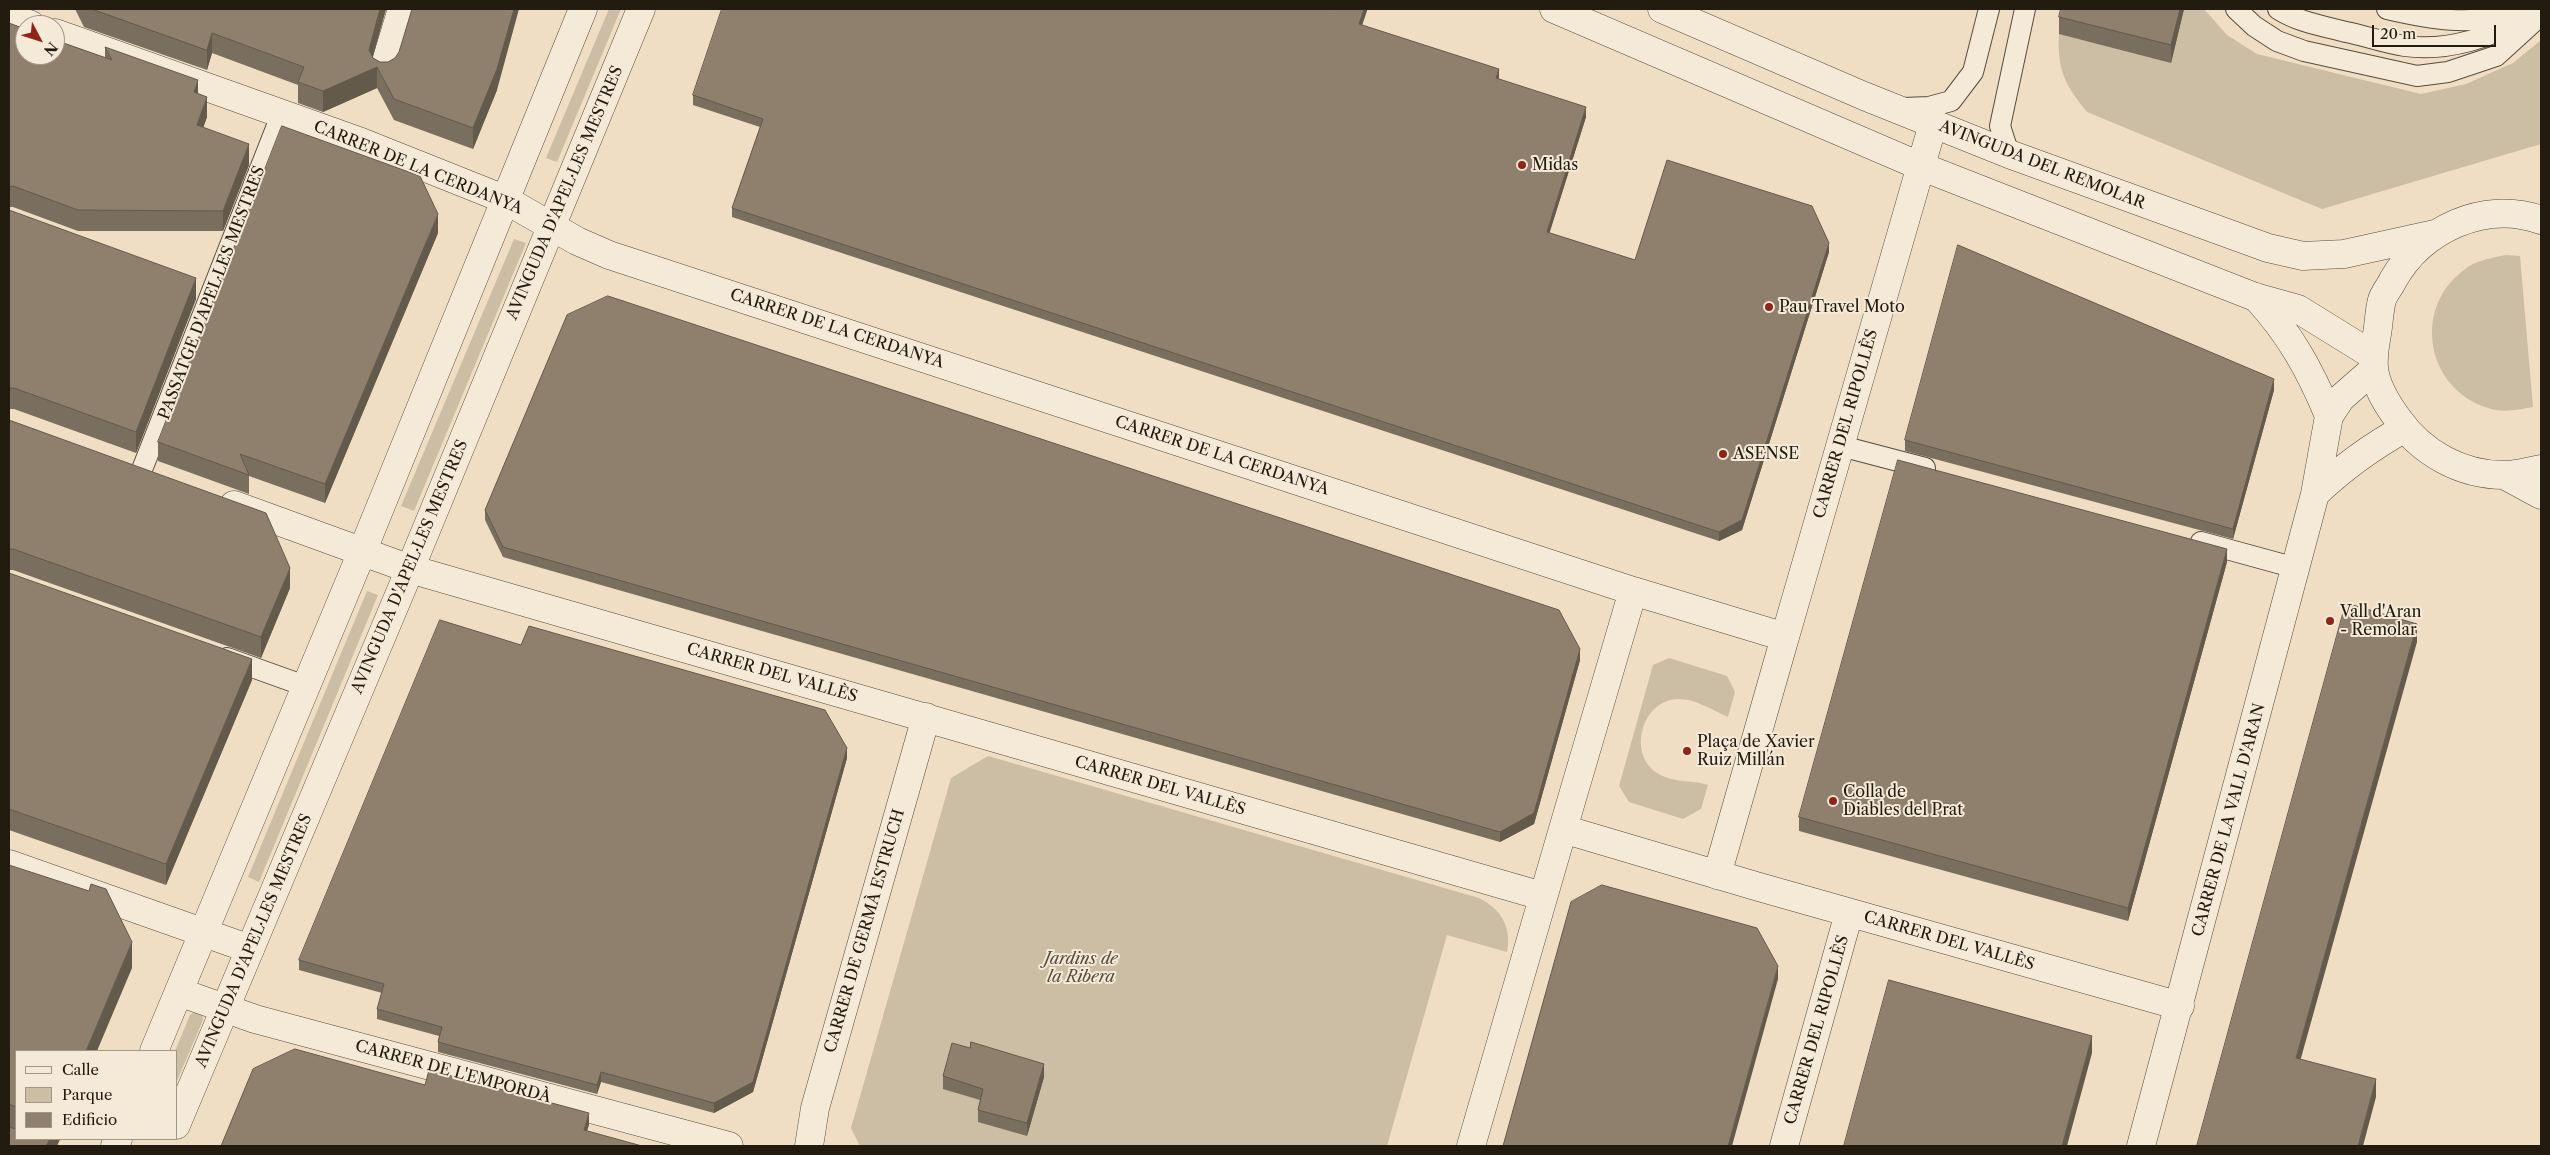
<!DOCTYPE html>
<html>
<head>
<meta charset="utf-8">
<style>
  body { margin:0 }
  #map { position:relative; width:2550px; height:1155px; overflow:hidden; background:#efdec3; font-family:"Libre Caslon Text",serif }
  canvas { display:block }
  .frame { position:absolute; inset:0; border:10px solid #241b10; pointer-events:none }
  .legend { position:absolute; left:15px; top:1050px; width:162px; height:90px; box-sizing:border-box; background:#f5ead8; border:1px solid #a19788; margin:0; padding:6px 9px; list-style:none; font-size:15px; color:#241b10 }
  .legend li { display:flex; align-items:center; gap:10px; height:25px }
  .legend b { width:25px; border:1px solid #a19788 }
  .north { position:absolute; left:15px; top:15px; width:50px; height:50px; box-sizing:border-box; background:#f5ead8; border:1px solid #a19788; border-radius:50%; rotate:130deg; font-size:14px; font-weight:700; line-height:20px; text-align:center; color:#241b10 }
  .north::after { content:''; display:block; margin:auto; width:18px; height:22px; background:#8f2418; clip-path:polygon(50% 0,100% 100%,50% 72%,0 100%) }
  .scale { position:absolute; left:2372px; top:25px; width:124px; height:22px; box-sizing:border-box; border:2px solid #241b10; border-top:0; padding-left:6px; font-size:15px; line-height:18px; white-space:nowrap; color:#241b10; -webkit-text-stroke:4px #f5ead8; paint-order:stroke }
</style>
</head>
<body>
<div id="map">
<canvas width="2550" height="1155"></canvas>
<div class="frame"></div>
<ul class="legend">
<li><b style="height:6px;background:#f5ead8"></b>Calle</li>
<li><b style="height:14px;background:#ccbda5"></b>Parque</li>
<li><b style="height:14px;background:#8e806d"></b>Edificio</li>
</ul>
<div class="north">N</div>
<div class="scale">20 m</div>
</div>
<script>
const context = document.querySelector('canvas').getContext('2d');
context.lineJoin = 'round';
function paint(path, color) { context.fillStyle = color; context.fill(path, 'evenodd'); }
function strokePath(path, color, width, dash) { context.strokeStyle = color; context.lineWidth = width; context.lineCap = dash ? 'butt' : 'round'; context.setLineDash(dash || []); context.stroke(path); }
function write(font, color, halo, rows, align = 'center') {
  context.font = font + ' "Libre Caslon Text",serif'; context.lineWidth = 4; context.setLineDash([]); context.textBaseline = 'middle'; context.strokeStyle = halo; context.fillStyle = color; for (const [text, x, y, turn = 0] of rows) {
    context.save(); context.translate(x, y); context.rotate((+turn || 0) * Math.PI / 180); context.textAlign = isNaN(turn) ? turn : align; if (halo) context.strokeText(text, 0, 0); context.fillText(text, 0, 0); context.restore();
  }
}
paint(new Path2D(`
  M 609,9 L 621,9 L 557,162 L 546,158 Z
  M 2184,9 L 2204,9 L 2227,35 L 2257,54 L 2421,94 L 2466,84 L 2513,63 L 2541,40 L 2541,144 L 2322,209 L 2087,112 C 2065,85 2057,70 2059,34 Z
  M 514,239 L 526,243 L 414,511 L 401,506 Z
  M 2506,255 L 2520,256 L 2533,407 C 2518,410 2502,413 2488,408 C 2426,389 2412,308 2464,270 C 2476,260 2491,258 2506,255 Z
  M 367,591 L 378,595 L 259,882 L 248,877 Z
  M 1669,658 L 1727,676 L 1735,692 L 1728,717 C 1712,710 1696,699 1678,699 C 1642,700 1627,753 1657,773 C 1676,784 1689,779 1708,785 L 1701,809 L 1683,819 L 1629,802 L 1619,786 L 1653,665 Z
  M 988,756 L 1479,898 C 1501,909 1512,927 1507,952 L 1447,935 L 1387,1146 L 860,1146 L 851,1128 L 951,778 Z
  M 194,1012 L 202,1015 L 203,1020 L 176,1083 L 175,1051 L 190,1015 Z`), '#ccbda5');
const service = new Path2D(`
  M 2236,9 L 2254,26 L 2277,41 L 2304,51 L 2417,76 L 2448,72 L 2496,56 L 2541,15
  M 2278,9 C 2298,22 2323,26 2346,32 C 2366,36 2386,43 2405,46 C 2447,52 2494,37 2529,15
  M 2387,9 C 2430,19 2472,27 2515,12
  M 1903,108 L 1929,107 L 1951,101 L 1973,72 L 1989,9
  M 2009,154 L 2000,126 L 2025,9
  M 1841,446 L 1925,468
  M 141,472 L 282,113
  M 2201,542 L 2296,568
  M 227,658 L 305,686`);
const minor = new Path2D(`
  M 9,17 L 31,25
  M 55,33 L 361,142 L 504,199 L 577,241 L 609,255 L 1633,591
  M 384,68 L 402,9
  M 234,505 L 410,569 L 1542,896
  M 1785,637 L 1933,124
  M 9,864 L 250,949
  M 1717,875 L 1785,637 L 1633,591 L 1563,829 L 1759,887 L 2180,1006
  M 179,992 L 255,1019 L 729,1146
  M 809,1146 L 815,1108 L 926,717
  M 1471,1146 L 1563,829
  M 1784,1146 L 1849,913`);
const tertiary = new Path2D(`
  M 1554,9 L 1920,166 L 2255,297 L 2298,309 L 2374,356
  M 1662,9 L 1864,96 L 2009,154 L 2268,248 L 2303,256 L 2344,254 L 2435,234
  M 2541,220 C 2484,200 2422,229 2393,280 C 2390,287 2384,293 2382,300 C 2379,311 2379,323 2377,334 C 2375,345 2373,357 2374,368 C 2376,387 2387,404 2398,419 C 2422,453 2461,475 2504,475 C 2516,475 2529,471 2541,469
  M 2256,297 C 2290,334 2310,370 2329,416
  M 2504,475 L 2541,495
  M 2315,494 C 2343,467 2371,447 2405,428
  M 154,1051 L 362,552 L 583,9
  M 176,1125 L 410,569 L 641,9
  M 115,1146 L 118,1139
  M 2141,1146 L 2315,494 L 2329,416 L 2341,398 L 2374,369`);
strokePath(service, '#574c3d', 22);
strokePath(minor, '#574c3d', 29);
strokePath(tertiary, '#574c3d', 29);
strokePath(service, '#f5ead8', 20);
strokePath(minor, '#f5ead8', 28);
strokePath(tertiary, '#f5ead8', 28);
paint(new Path2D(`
  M 75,9 L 386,9 L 372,57 L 373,58 L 380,62 L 497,90 L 473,149 L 394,120 L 377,88 L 323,112 L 298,103 L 298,85 L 212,53 L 207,70 L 84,27 Z
  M 1367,9 L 1362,25 L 1499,79 L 1586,117 L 1549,233 L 1635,260 L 1829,252 L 1742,530 L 1719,541 L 732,217 L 732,208 L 760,127 L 693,105 L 693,95 L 1331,10 Z
  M 2184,9 L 2171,63 L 2059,34 L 2059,17 Z
  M 9,23 L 105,58 L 105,47 L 198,93 L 207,117 L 203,127 L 249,165 L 223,231 L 78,231 L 13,207 L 9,207 Z
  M 9,210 L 196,299 L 136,453 L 14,409 L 9,409 Z
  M 438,233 L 325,503 L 249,476 L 249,494 L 158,461 L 158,442 Z
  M 2274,390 L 2233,539 L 1905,451 L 1905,440 Z
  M 9,420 L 290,588 L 261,658 L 13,570 L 9,570 Z
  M 485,510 L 1580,660 L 1534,824 L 1500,842 L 503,557 L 485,520 Z
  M 2227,562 L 2128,921 L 1799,831 L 1799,817 Z
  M 9,573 L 252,680 L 166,885 L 9,830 Z
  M 847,758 L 753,1092 L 714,1113 L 601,1082 L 597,1094 L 438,1052 L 438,1042 L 439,1036 L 377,1019 L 377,1009 L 382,993 L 299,970 L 299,960 Z
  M 9,865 L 132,968 L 16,1051 L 16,1139 L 60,1139 L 57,1146 L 9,1146 Z
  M 943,1076 L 1044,1077 L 1027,1136 L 978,1122 L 978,1110 L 980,1100 L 943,1089 Z`), '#7a6e5e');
paint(new Path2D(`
  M 380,9 L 386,9 L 369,71 L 377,67 L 377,88 L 323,112 L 323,91 L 369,50 Z
  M 514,9 L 519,9 L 497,90 L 473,149 L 473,128 Z
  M 1364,9 L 1367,9 L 1367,11 L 1359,34 L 1359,24 Z
  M 2180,9 L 2184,9 L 2171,63 L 2171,45 Z
  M 212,33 L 212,53 L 207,70 L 207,50 Z
  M 1499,69 L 1499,79 L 1496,78 Z
  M 198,80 L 198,100 L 194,92 Z
  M 207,97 L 207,117 L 197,146 L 197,125 Z
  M 1586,107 L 1586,117 L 1547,241 L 1547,232 Z
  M 249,144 L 249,165 L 223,231 L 223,211 Z
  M 438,214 L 438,233 L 325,503 L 325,484 Z
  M 1829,243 L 1829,252 L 1742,530 L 1719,541 L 1719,532 Z
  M 196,278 L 196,299 L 136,453 L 136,432 Z
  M 2274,379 L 2274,390 L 2233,539 L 2233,529 Z
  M 2227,549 L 2227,562 L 2128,921 L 2128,908 Z
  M 290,568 L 290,588 L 261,658 L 261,637 Z
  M 2417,624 L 2417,642 L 2296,1076 L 2296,1058 Z
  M 1580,649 L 1580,660 L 1534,824 L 1500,842 L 1500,832 Z
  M 252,659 L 252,680 L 166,885 L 166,864 Z
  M 847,748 L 847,758 L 753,1092 L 714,1113 L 714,1103 Z
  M 132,942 L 132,968 L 97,1051 L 86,1051 Z
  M 1778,966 L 1778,979 L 1732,1146 L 1728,1146 Z
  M 2092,1036 L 2092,1053 L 2067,1146 L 2062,1146 Z
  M 1044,1064 L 1044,1077 L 1027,1136 L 1027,1123 Z
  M 601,1072 L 601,1082 L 597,1094 L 597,1085 Z
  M 2376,1079 L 2376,1097 L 2363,1146 L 2358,1146 Z
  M 589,1113 L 589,1125 L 584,1141 L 584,1130 Z
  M 50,1139 L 60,1139 L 57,1146 L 46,1146 Z`), '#635a4c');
const building = new Path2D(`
  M 92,9 L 380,9 L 369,50 L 373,58 L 380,62 L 388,62 L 395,58 L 399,52 L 412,9 L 514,9 L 497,69 L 473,128 L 394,99 L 377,67 L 323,91 L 298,82 L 304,67 L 212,33 L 207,50 Z
  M 722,9 L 1327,9 L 1331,10 L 1331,9 L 1364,9 L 1359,24 L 1499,69 L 1496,78 L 1586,107 L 1547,232 L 1635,260 L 1667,160 L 1812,206 L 1829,243 L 1742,520 L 1719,532 L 732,208 L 763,119 L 693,95 Z
  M 2061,9 L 2180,9 L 2171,45 L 2059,17 Z
  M 9,23 L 25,29 L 25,55 L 55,55 L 55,40 L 112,60 L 105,47 L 198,80 L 194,92 L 207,97 L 197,125 L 249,144 L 223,211 L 78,210 L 13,186 L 9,187 Z
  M 282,126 L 420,176 L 438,214 L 325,484 L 240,454 L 249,475 L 158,442 Z
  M 9,210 L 196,278 L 136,432 L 14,388 L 9,388 Z
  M 1958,245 L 2274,379 L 2233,529 L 1905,440 Z
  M 608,296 L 1559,610 L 1580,649 L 1534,813 L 1500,832 L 503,547 L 485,510 L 567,315 Z
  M 9,420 L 266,513 L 290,568 L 261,637 L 13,549 L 9,549 Z
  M 1898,460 L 2227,549 L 2128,908 L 1799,817 Z
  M 9,573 L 252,659 L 166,864 L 9,809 Z
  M 2346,603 L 2417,624 L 2296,1058 L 2376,1079 L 2358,1146 L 2197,1146 Z
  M 440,620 L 521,645 L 529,626 L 825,710 L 847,748 L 753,1082 L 714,1103 L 601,1072 L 597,1085 L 438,1042 L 442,1027 L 377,1009 L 384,984 L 299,960 Z
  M 9,865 L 89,891 L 91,884 L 106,889 L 132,942 L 86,1051 L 16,1051 L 16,1107 L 9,1104 Z
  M 1602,885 L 1757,928 L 1778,966 L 1728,1146 L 1503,1146 L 1571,902 Z
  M 1889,980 L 2092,1036 L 2062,1146 L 1844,1146 Z
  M 971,1042 L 1044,1064 L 1027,1123 L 978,1110 L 983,1089 L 943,1076 L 952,1043 L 970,1048 Z
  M 295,1049 L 425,1085 L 429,1070 L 589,1113 L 584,1130 L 642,1146 L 221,1146 L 253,1069 Z
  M 9,1127 L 16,1129 L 16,1139 L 50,1139 L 46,1146 L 9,1146 Z`);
paint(building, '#8e806d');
strokePath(building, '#635a4c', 1);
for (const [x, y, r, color] of [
  [1522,165,5,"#8f2418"],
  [1769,307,5,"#8f2418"],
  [1723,454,5,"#8f2418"],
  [2330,621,5,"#8f2418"],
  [1687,751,5,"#8f2418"],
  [1833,801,5,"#8f2418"]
]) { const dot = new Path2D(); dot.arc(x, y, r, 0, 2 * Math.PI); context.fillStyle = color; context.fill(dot); strokePath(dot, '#f5ead8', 2); }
write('16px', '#241b10', '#f5ead8', [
  ["Midas",1532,165],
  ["Pau Travel Moto",1779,307],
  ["ASENSE",1733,454],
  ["Vall d'Aran",2340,612],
  ["- Remolar",2340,630],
  ["Plaça de Xavier",1697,742],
  ["Ruiz Millán",1697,760],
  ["Colla de",1843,792],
  ["Diables del Prat",1843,810]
], 'left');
write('16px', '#241b10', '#f5ead8', [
  ["AVINGUDA DEL REMOLAR",2042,165,21],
  ["CARRER DE LA CERDANYA",418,168,22],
  ["AVINGUDA D'APEL·LES MESTRES",565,193,-67],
  ["PASSATGE D'APEL·LES MESTRES",212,293,-69],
  ["CARRER DE LA CERDANYA",837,329,18],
  ["CARRER DEL RIPOLLÈS",1846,424,-74],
  ["CARRER DE LA CERDANYA",1222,456,18],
  ["AVINGUDA D'APEL·LES MESTRES",410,567,-67],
  ["CARRER DEL VALLÈS",772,673,16],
  ["CARRER DEL VALLÈS",1160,786,16],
  ["CARRER DE LA VALL D'ARAN",2229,820,-75],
  ["CARRER DE GERMÀ ESTRUCH",865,931,-74],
  ["AVINGUDA D'APEL·LES MESTRES",254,941,-67],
  ["CARRER DEL VALLÈS",1949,941,16],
  ["CARRER DEL RIPOLLÈS",1817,1030,-74],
  ["CARRER DE L'EMPORDÀ",453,1072,15]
]);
write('italic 16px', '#564c3d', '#f5ead8', [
  ["Jardins de",1081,959],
  ["la Ribera",1081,977]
]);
</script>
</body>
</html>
